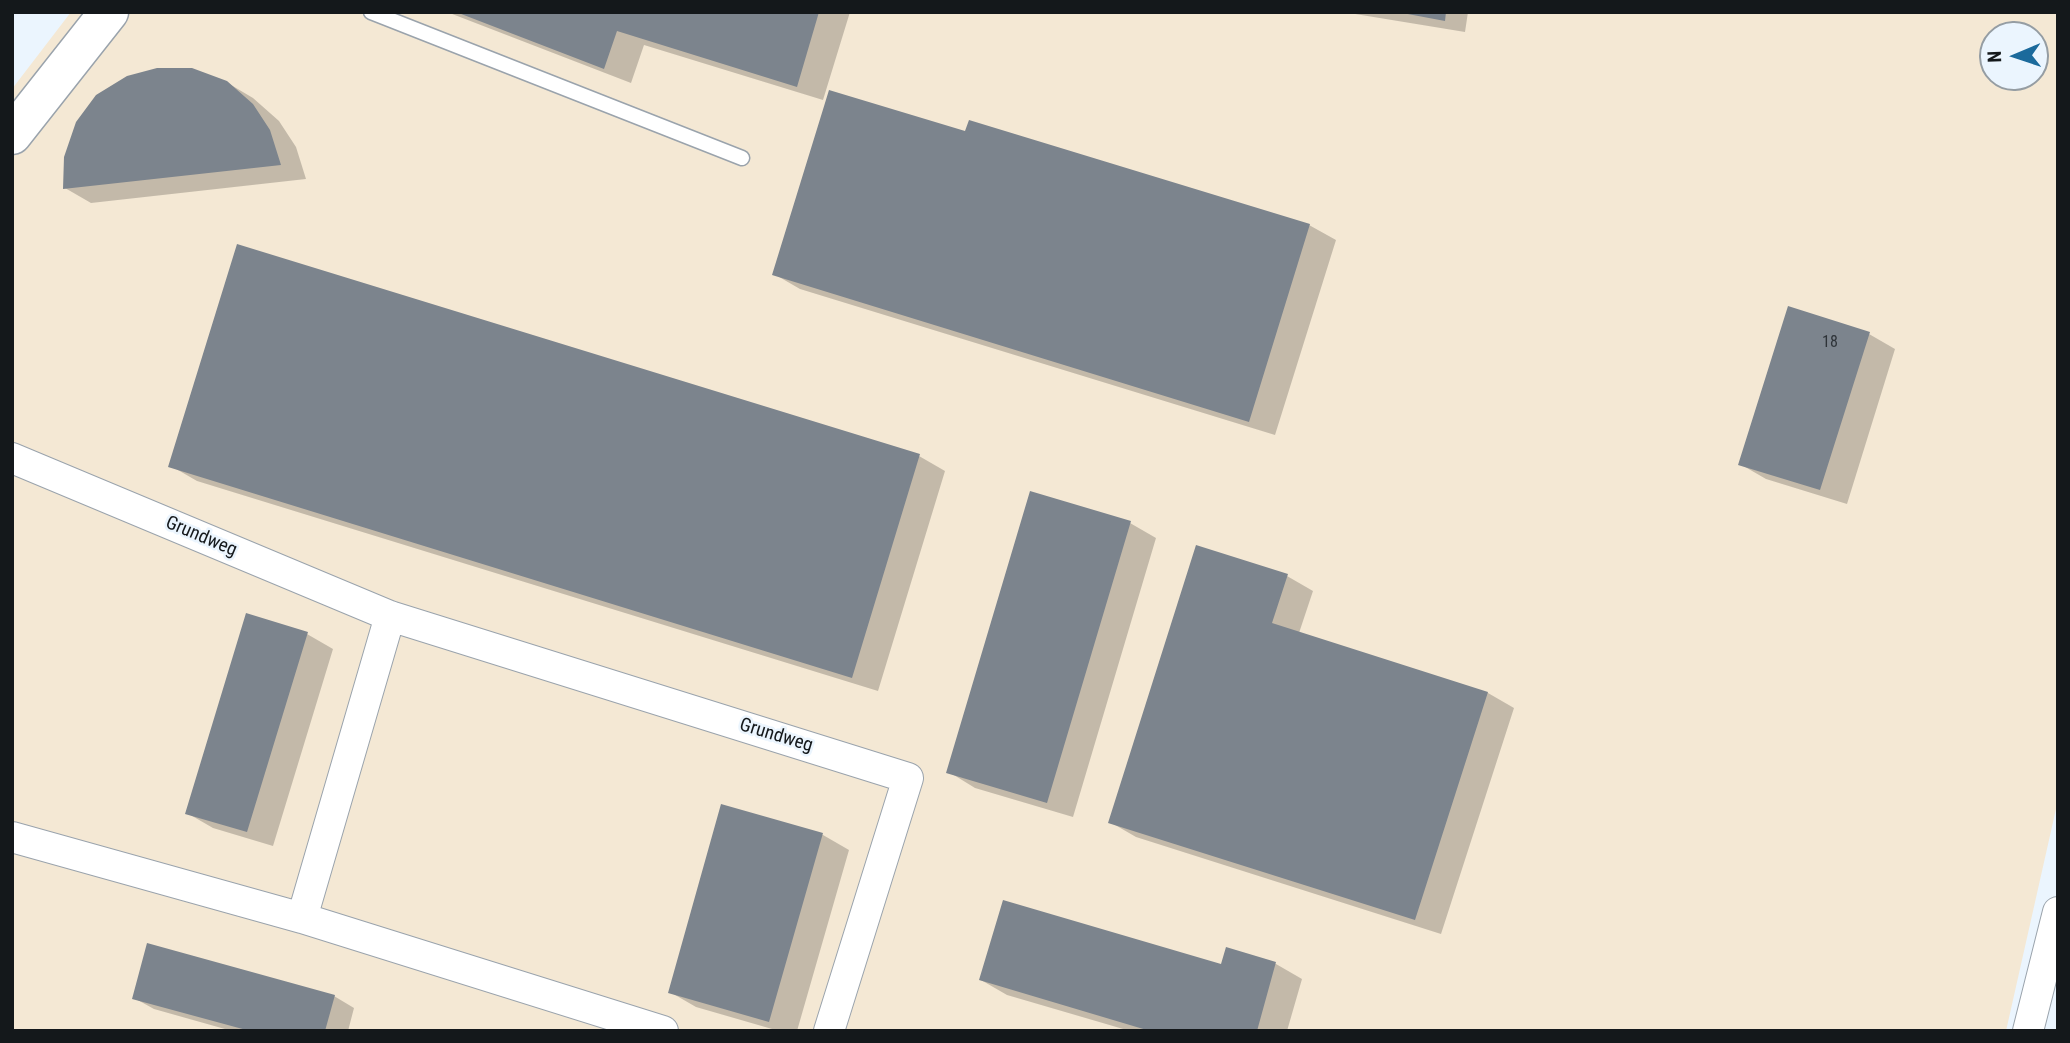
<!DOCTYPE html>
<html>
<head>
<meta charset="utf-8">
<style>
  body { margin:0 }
  #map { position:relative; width:2070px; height:1043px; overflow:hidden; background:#ebf5fe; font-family:"Roboto Condensed",sans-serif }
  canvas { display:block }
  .frame { position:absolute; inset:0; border:14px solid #14181b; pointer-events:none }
  .north { position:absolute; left:1979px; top:21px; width:70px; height:70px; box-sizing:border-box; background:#ebf5fe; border:2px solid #959da3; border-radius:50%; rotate:268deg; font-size:19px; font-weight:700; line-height:28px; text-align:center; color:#14181b }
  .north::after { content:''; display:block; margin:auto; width:24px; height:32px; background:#1b6a9c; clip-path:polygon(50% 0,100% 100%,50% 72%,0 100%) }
</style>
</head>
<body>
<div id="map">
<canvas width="2070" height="1043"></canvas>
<div class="frame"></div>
<div class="north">N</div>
</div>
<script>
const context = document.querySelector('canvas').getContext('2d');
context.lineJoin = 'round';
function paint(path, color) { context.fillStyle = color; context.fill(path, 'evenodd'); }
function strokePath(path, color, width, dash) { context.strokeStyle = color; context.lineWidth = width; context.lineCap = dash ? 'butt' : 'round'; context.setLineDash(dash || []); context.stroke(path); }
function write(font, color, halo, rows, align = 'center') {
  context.font = font + ' "Roboto Condensed",sans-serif'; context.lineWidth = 5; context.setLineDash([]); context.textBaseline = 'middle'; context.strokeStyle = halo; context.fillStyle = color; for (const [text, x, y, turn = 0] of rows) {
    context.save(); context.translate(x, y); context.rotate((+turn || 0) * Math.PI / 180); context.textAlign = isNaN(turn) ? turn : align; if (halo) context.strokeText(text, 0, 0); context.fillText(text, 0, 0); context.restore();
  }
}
paint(new Path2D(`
  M 71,12 L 2058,12 L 2058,800 L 2006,1031 L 12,1031 L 12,89 ZM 1993,35 L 2035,35 L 2035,77 L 1993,77 Z`), '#f4e8d4');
paint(new Path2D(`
  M 447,12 L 850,12 L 823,100 L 644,45 L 631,83 Z
  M 1343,12 L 1468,12 L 1465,32 Z
  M 226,82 L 253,98 L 279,121 L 296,147 L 306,179 L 91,203 L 65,188 Z
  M 966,134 L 1309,225 L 1336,240 L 1275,435 L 800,289 L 774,274 Z
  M 1869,334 L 1895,349 L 1847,504 L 1766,479 L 1740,464 Z
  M 919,456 L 945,471 L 878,691 L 197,481 L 171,466 Z
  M 1130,523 L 1156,538 L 1073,817 L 975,788 L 949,772 Z
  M 1287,576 L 1313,591 L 1299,633 L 1488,693 L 1514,708 L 1441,934 L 1136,837 L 1110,822 Z
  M 307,634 L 333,649 L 273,846 L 213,828 L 187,813 Z
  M 722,806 L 823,835 L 849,850 L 797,1031 L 779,1031 L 696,1007 L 670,992 Z
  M 1228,950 L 1276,964 L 1302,979 L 1287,1031 L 1130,1031 L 1007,995 L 981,980 L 1222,966 Z
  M 334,996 L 354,1008 L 348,1031 L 232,1031 L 154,1009 L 134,998 Z`), '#0003');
paint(new Path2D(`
  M 456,12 L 819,12 L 797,87 L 617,31 L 604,69 Z
  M 1397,12 L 1446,12 L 1445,21 Z
  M 157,68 L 192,68 L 227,81 L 253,104 L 270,130 L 281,165 L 63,189 L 64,157 L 76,122 L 96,95 L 127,76 Z
  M 829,90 L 965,131 L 969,120 L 1310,224 L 1249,422 L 772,275 Z
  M 237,244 L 920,454 L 852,678 L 168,467 Z
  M 1788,306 L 1870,332 L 1820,490 L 1738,465 Z
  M 1030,491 L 1131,521 L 1047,803 L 946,773 Z
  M 1196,545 L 1288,574 L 1272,623 L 1488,692 L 1415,920 L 1108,823 Z
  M 246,613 L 308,632 L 247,832 L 185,814 Z
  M 721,804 L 823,833 L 769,1022 L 668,993 Z
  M 1003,900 L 1221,964 L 1226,947 L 1276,962 L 1257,1031 L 1150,1031 L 979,980 Z
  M 147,943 L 335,995 L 325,1031 L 250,1031 L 132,999 Z`), '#7c848d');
const lane = new Path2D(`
  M 371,12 L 742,158`);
const street = new Path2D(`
  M 12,458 L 390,616 L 908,778 L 829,1031
  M 390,616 L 302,918 L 663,1031
  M 12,837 L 302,918
  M 2028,1031 L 2058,912`);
const secondary = new Path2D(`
  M 12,135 L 109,12`);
strokePath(lane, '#9aa3ac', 17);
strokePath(street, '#9aa3ac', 32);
strokePath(secondary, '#9aa3ac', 41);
strokePath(lane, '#fff', 14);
strokePath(street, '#fff', 30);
strokePath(secondary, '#fff', 38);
write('16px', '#2e3338', null, [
  ["18",1830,343]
]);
write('19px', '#14181b', '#ebf5fe', [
  ["Grundweg",201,537,23],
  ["Grundweg",776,736,17]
]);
</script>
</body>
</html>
